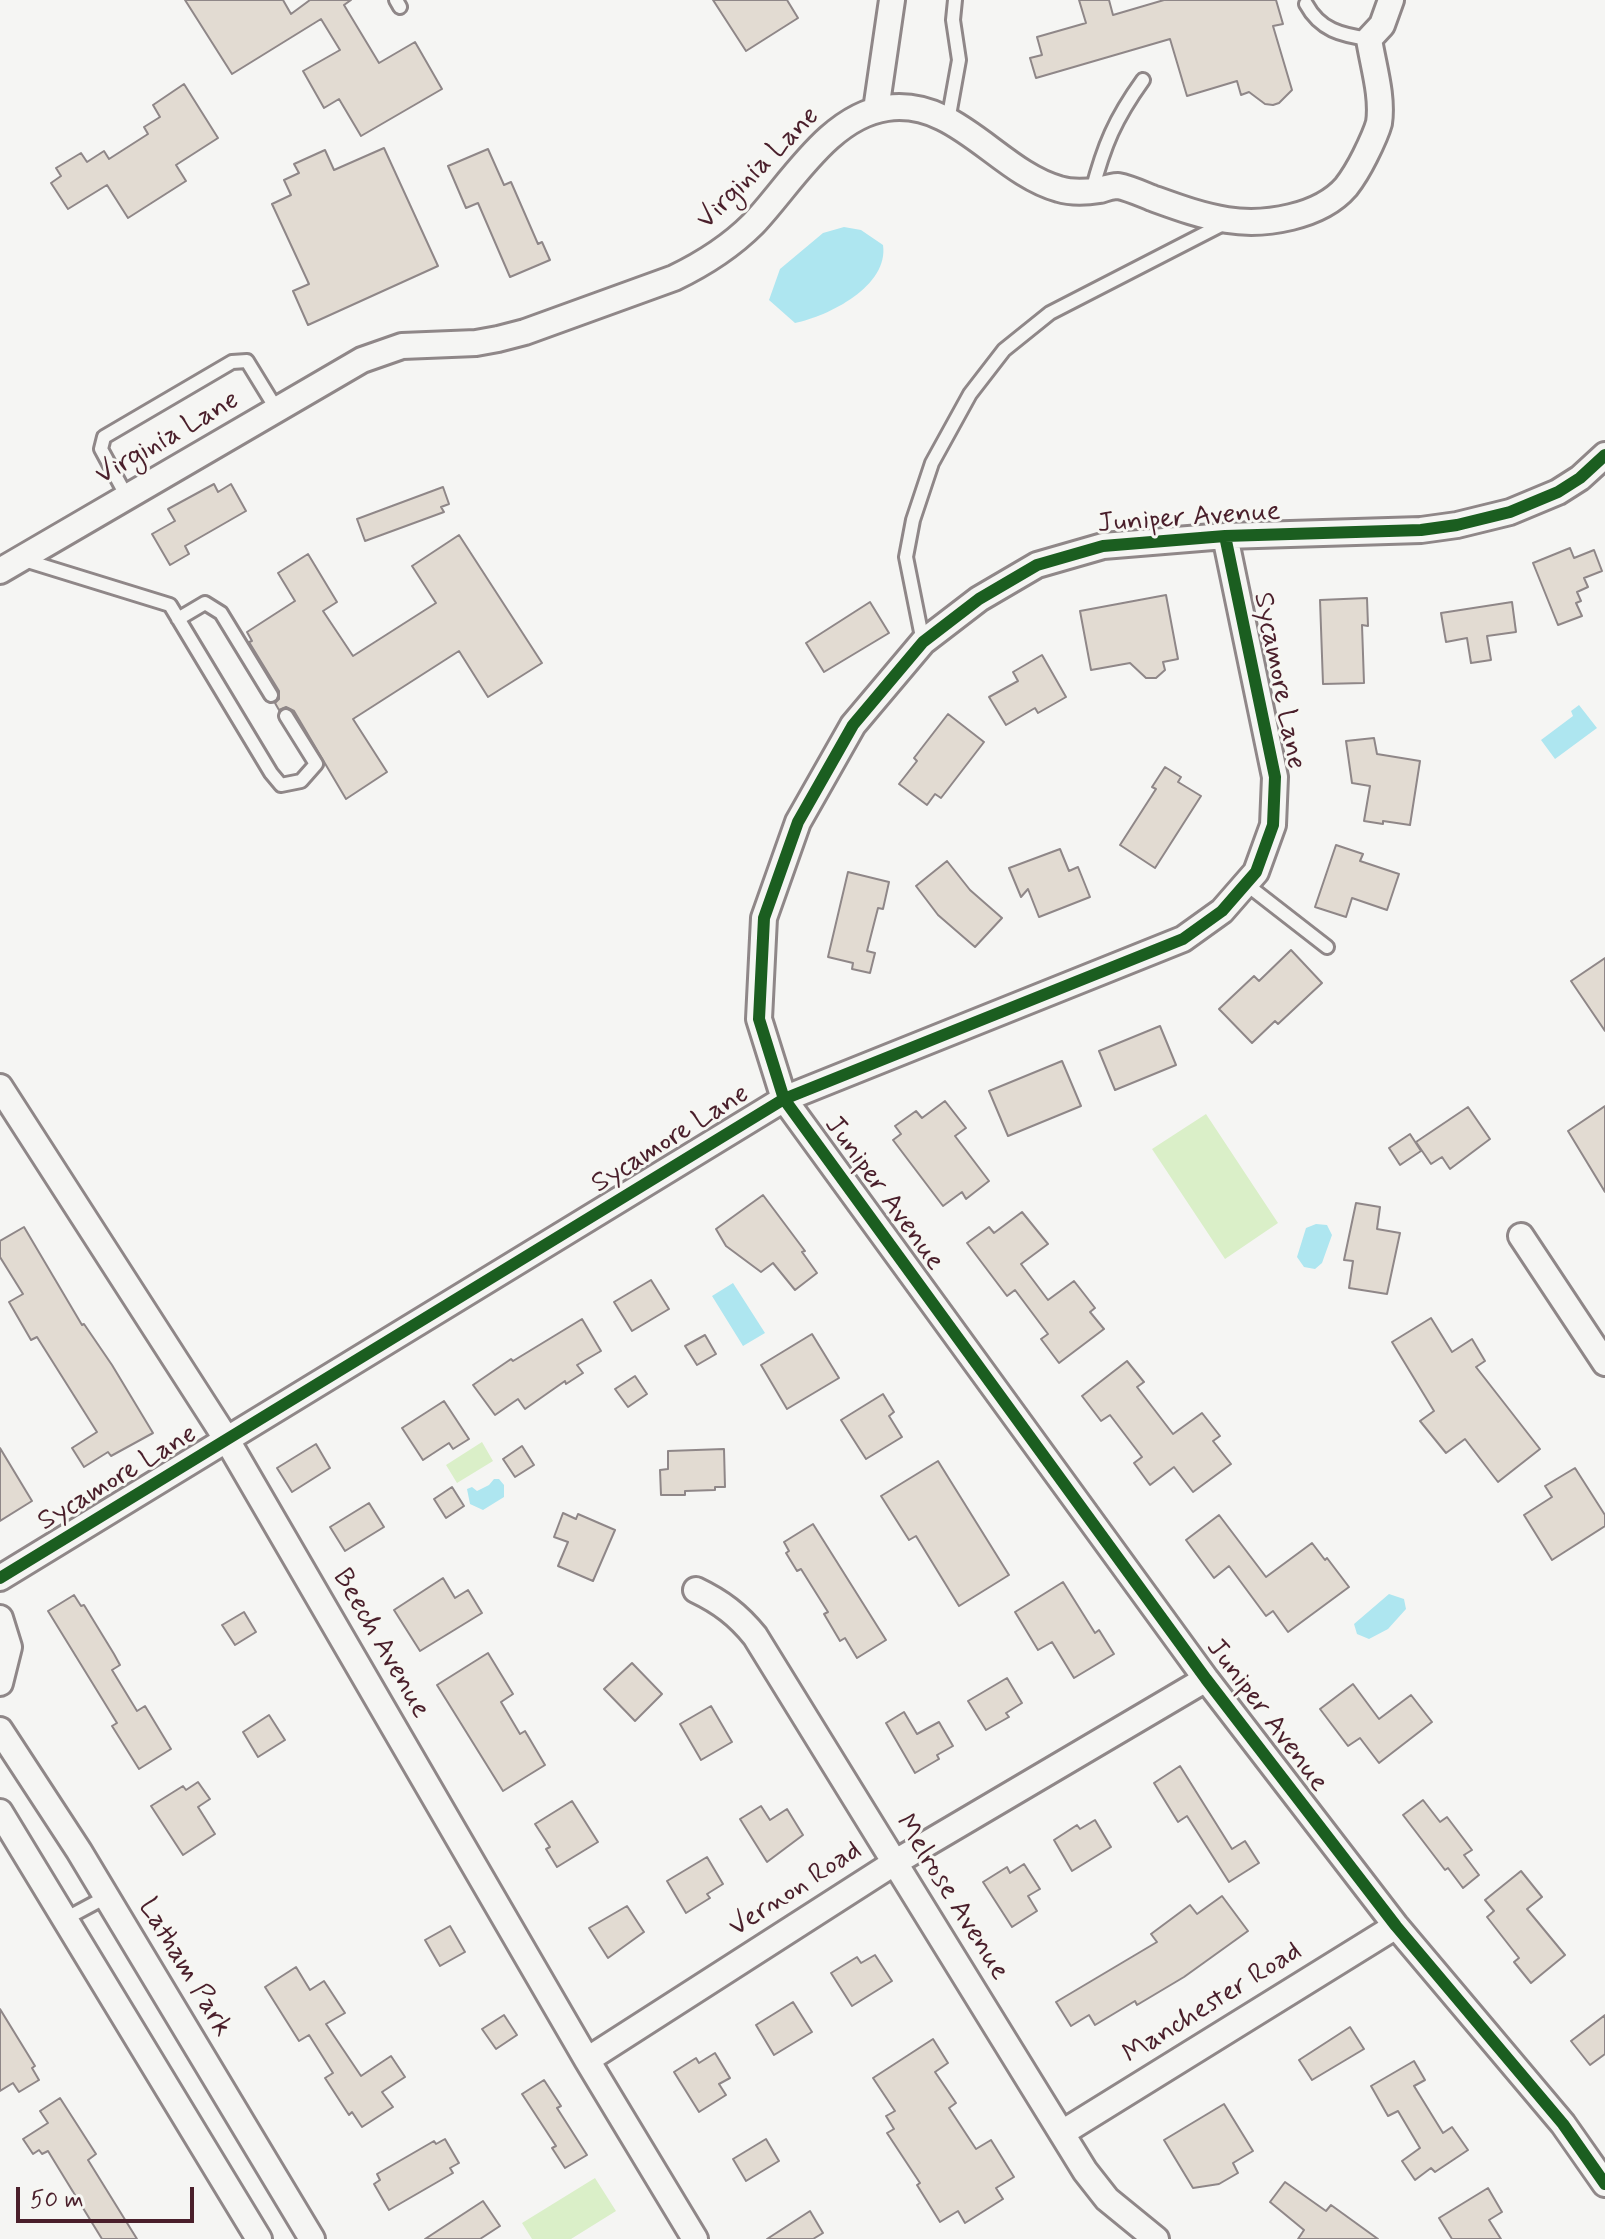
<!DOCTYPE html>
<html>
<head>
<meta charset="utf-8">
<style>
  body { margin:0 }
  #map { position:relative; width:1605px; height:2239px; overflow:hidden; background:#f5f5f3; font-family:Mynerve,sans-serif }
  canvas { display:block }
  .scale { position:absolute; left:16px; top:2187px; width:178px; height:36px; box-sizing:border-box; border:4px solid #4a1f2b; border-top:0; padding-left:10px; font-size:24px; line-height:28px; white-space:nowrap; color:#4a1f2b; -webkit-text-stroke:6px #f6f6f2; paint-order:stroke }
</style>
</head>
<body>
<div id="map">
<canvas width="1605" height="2239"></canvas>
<div class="scale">50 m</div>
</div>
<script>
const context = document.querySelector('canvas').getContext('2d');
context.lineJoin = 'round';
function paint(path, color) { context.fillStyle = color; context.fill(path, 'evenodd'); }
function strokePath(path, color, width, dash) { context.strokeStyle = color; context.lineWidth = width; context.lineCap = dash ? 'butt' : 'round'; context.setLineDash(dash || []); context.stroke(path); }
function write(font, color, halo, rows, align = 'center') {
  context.font = font + ' Mynerve,sans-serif'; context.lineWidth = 6; context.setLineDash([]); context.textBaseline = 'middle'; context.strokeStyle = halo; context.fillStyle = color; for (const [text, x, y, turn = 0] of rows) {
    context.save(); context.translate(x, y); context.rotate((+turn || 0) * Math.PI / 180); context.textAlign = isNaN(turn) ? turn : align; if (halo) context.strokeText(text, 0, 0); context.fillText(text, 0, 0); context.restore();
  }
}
paint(new Path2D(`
  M 1206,1114 L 1278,1223 L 1225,1259 L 1152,1149 Z
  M 482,1442 L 493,1461 L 457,1483 L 446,1465 Z
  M 595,2178 L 616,2211 L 571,2239 L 532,2239 L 522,2223 Z`), '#daefc8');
paint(new Path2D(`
  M 844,227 L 861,230 L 883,245 C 889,286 829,316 795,323 L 769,300 L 780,269 L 823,233 Z
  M 1579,705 L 1597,728 L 1555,759 L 1541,740 L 1573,716 L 1571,711 Z
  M 1316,1224 L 1327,1225 L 1332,1235 L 1322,1263 L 1315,1269 L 1304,1267 L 1297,1257 L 1306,1228 Z
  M 733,1283 L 765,1333 L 743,1346 L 712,1296 Z
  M 494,1479 L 499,1479 L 504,1485 L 504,1497 L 483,1510 L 470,1504 L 467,1489 L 472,1487 L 477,1491 L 489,1485 Z
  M 1389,1594 L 1404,1599 L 1406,1609 L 1388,1629 L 1369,1639 L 1357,1634 L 1354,1624 Z`), '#aee6f0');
const building = new Path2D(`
  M 185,0 L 283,0 L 291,14 L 310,0 L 351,0 L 344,5 L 379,63 L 415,42 L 442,89 L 361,136 L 339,99 L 324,108 L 303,71 L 340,50 L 321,19 L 232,74 Z
  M 713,0 L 787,0 L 798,18 L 746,51 Z
  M 1079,0 L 1109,0 L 1113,15 L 1164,0 L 1276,0 L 1283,24 L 1273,26 L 1292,90 L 1279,103 L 1273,105 L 1265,104 L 1249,92 L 1241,95 L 1237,81 L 1187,96 L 1170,39 L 1036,78 L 1030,58 L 1042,55 L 1037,37 L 1086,23 Z
  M 184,84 L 218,138 L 176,165 L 186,181 L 128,218 L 107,185 L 68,209 L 51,183 L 61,176 L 56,168 L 81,153 L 87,162 L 104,151 L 109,159 L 148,134 L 144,127 L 160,117 L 153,105 Z
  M 384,148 L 438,266 L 308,325 L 293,291 L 309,284 L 272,204 L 291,195 L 284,180 L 299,173 L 294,164 L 325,150 L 334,170 Z
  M 488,149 L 504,185 L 511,182 L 538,244 L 542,242 L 550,260 L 510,277 L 478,203 L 466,208 L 448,166 Z
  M 214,484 L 218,492 L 231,484 L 246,511 L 185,546 L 189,554 L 170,565 L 152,534 L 175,521 L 168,509 Z
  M 443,487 L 449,504 L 441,507 L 444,512 L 365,541 L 357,519 Z
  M 459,535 L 542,663 L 488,697 L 459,651 L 353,719 L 387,772 L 346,799 L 294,711 L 286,707 L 279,710 L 275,703 L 279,699 L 279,691 L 249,642 L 252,641 L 247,632 L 295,601 L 278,573 L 308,554 L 337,602 L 323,611 L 353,656 L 436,603 L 412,566 Z
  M 1570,548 L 1574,558 L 1594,550 L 1602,571 L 1584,578 L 1588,587 L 1577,592 L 1581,601 L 1576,603 L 1582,616 L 1558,625 L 1533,563 Z
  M 1166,595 L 1178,659 L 1163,662 L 1165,670 L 1156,678 L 1146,678 L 1130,663 L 1091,670 L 1080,611 Z
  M 1367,598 L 1368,626 L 1362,625 L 1364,683 L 1323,684 L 1320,600 Z
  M 870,602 L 889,633 L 824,672 L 806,643 Z
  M 1512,602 L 1516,632 L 1487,636 L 1491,660 L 1471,663 L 1467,638 L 1446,642 L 1441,613 Z
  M 1042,655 L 1066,697 L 1038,713 L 1035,708 L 1006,725 L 989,697 L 1018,681 L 1013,672 Z
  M 948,714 L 984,742 L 941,798 L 935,794 L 927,805 L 899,784 L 917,761 L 914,758 Z
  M 1374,738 L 1377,754 L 1420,761 L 1410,825 L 1383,821 L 1383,824 L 1364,821 L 1370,786 L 1352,783 L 1346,741 Z
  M 1165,767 L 1181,777 L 1178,782 L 1201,796 L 1155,868 L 1120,845 L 1156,789 L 1152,787 Z
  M 1336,845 L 1363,854 L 1360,861 L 1399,874 L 1387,910 L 1352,898 L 1346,917 L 1315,907 Z
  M 1060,849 L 1069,871 L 1078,867 L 1090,897 L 1039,917 L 1028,889 L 1021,897 L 1009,868 Z
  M 947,861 L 970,890 L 1002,918 L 975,947 L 938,915 L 916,886 Z
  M 848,872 L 889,882 L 883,909 L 878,908 L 867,951 L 875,953 L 870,973 L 852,969 L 853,963 L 828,957 Z
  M 1291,950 L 1322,983 L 1278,1024 L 1275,1021 L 1252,1043 L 1219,1009 L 1254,976 L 1259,981 Z
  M 1605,958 L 1605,1031 L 1571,981 Z
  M 1160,1026 L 1176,1065 L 1115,1090 L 1099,1051 Z
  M 1062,1061 L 1081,1106 L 1008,1136 L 989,1091 Z
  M 945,1101 L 966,1128 L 955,1136 L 989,1181 L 966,1199 L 962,1192 L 943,1206 L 893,1140 L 901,1134 L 895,1126 L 916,1111 L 922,1118 Z
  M 1605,1106 L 1605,1192 L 1568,1131 Z
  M 1468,1107 L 1490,1139 L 1450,1169 L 1442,1157 L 1431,1164 L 1416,1142 Z
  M 1410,1134 L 1421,1151 L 1400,1165 L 1389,1148 Z
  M 763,1195 L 805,1251 L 802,1252 L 817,1273 L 795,1290 L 773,1263 L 761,1272 L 726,1246 L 716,1229 Z
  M 1356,1203 L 1380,1207 L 1377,1229 L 1400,1233 L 1387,1294 L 1349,1288 L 1353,1261 L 1344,1260 Z
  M 1022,1212 L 1048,1244 L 1021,1264 L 1048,1300 L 1074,1281 L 1095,1308 L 1090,1312 L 1104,1329 L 1059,1363 L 1041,1339 L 1048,1334 L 1015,1290 L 1007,1296 L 967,1243 L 989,1227 L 994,1233 Z
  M 24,1227 L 82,1325 L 84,1324 L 112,1365 L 153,1433 L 111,1456 L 108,1452 L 84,1467 L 72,1448 L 97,1432 L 37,1337 L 31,1340 L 9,1302 L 23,1294 L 0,1257 L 0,1241 Z
  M 651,1280 L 669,1309 L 632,1331 L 614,1302 Z
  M 1431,1318 L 1452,1352 L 1472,1339 L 1485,1361 L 1476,1367 L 1540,1449 L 1498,1482 L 1465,1439 L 1446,1453 L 1420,1421 L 1434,1411 L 1392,1342 Z
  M 582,1319 L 601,1351 L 577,1365 L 583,1373 L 566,1384 L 565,1381 L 525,1409 L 518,1399 L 495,1415 L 473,1385 L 511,1359 L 513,1361 Z
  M 812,1334 L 839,1378 L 787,1409 L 761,1365 Z
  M 705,1335 L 716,1354 L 697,1365 L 685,1346 Z
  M 1127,1361 L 1144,1382 L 1137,1387 L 1173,1434 L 1202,1413 L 1220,1436 L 1213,1441 L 1231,1464 L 1193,1492 L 1174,1467 L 1150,1485 L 1134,1463 L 1142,1457 L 1110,1415 L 1101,1421 L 1082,1396 Z
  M 635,1376 L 647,1394 L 628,1407 L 615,1389 Z
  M 883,1394 L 894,1412 L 889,1416 L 902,1437 L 866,1459 L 841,1420 Z
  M 444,1401 L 469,1439 L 453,1449 L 449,1443 L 423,1460 L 402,1428 Z
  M 316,1444 L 330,1468 L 292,1492 L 277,1468 Z
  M 522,1446 L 534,1465 L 515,1477 L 503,1459 Z
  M 0,1448 L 32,1501 L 0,1521 Z
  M 724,1449 L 725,1487 L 715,1487 L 715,1490 L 685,1491 L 685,1495 L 661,1495 L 660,1470 L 668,1469 L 668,1451 Z
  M 938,1461 L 1009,1575 L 959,1606 L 916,1536 L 909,1540 L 881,1496 Z
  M 1575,1468 L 1605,1515 L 1605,1526 L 1552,1560 L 1524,1515 L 1552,1497 L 1545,1486 Z
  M 452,1487 L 464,1506 L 446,1518 L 434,1499 Z
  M 369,1503 L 384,1527 L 345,1551 L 330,1527 Z
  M 563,1513 L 576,1519 L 578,1514 L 615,1530 L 593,1581 L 558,1566 L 568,1542 L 554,1537 Z
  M 1219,1515 L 1266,1577 L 1312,1543 L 1325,1560 L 1327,1558 L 1349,1587 L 1288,1632 L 1273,1611 L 1266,1616 L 1229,1566 L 1214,1578 L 1186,1540 Z
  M 813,1524 L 886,1640 L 857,1658 L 845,1638 L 840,1641 L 824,1614 L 828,1612 L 801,1569 L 797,1571 L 786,1553 L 789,1551 L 784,1542 Z
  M 443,1578 L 455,1598 L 468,1590 L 482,1613 L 420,1651 L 394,1610 Z
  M 1063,1582 L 1095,1633 L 1099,1630 L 1114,1654 L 1074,1678 L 1052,1642 L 1038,1650 L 1015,1612 Z
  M 74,1595 L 81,1606 L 84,1605 L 114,1654 L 120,1665 L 112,1670 L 137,1711 L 145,1706 L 171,1749 L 139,1769 L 112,1726 L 117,1723 L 48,1611 Z
  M 244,1612 L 256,1632 L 235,1645 L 222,1625 Z
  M 488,1653 L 513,1694 L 501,1702 L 520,1734 L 525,1731 L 545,1765 L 503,1791 L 437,1685 Z
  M 632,1663 L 662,1694 L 635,1721 L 604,1689 Z
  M 1007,1678 L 1022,1703 L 1006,1713 L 1009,1717 L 986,1730 L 968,1701 Z
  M 1353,1684 L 1379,1719 L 1411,1695 L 1432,1722 L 1379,1763 L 1360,1738 L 1348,1746 L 1320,1709 Z
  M 711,1706 L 732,1742 L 701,1760 L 680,1724 Z
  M 904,1712 L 917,1734 L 939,1722 L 953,1746 L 937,1755 L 939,1759 L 915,1773 L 886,1723 Z
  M 269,1715 L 285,1740 L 258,1757 L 243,1732 Z
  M 1180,1766 L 1232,1849 L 1245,1841 L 1259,1863 L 1229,1882 L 1187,1816 L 1178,1822 L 1154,1783 Z
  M 198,1782 L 210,1799 L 198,1807 L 215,1834 L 183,1855 L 151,1806 L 183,1786 L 186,1790 Z
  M 1423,1800 L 1440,1822 L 1447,1817 L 1472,1850 L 1464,1855 L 1479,1875 L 1463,1888 L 1448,1868 L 1445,1870 L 1403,1815 Z
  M 572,1801 L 598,1842 L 557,1867 L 546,1849 L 550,1847 L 535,1824 Z
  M 761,1806 L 770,1820 L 787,1809 L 803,1835 L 767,1862 L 740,1819 Z
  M 1095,1820 L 1111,1847 L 1072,1871 L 1054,1840 L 1077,1825 L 1080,1829 Z
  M 707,1857 L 723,1884 L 707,1894 L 710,1898 L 686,1913 L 667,1881 Z
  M 1024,1864 L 1040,1889 L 1028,1896 L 1037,1911 L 1012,1927 L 983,1882 L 1007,1867 L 1010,1873 Z
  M 1521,1871 L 1542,1897 L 1527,1909 L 1565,1955 L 1531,1983 L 1514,1962 L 1519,1958 L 1487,1917 L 1494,1911 L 1485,1900 Z
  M 1222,1896 L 1248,1931 L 1184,1977 L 1137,2005 L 1135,2001 L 1095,2025 L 1089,2015 L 1071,2026 L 1056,2002 L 1157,1942 L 1151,1934 L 1190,1905 L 1197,1914 Z
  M 627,1906 L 644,1932 L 608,1958 L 589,1928 Z
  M 450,1926 L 465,1952 L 440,1966 L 425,1940 Z
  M 875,1955 L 892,1981 L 852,2006 L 831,1973 L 857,1957 L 861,1963 Z
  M 296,1967 L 310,1990 L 324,1981 L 345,2013 L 326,2024 L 361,2076 L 391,2056 L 405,2077 L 382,2092 L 393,2107 L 362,2127 L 352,2112 L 349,2115 L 325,2078 L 333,2073 L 309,2035 L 299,2041 L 265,1987 Z
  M 793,2002 L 812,2032 L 774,2055 L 756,2025 Z
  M 0,2009 L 35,2066 L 32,2068 L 39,2080 L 19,2092 L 13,2083 L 0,2091 Z
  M 504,2015 L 517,2035 L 496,2049 L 482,2029 Z
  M 1605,2015 L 1605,2054 L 1590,2065 L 1571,2041 Z
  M 1350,2027 L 1364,2049 L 1312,2080 L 1299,2060 Z
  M 933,2039 L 948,2063 L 935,2072 L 956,2103 L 949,2108 L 976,2149 L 991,2140 L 1014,2177 L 996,2188 L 1003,2199 L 965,2223 L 958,2211 L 940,2222 L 917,2185 L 920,2183 L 887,2133 L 894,2129 L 886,2116 L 895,2111 L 873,2078 Z
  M 715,2053 L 730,2078 L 719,2084 L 726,2095 L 699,2112 L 674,2072 L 696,2058 L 699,2063 Z
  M 1414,2061 L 1425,2080 L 1414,2086 L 1443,2133 L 1452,2127 L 1468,2150 L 1435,2172 L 1431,2168 L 1415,2180 L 1402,2161 L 1420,2148 L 1398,2111 L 1388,2116 L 1371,2086 Z
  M 544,2080 L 561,2106 L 557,2108 L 587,2155 L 565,2168 L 552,2148 L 556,2146 L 522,2094 Z
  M 60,2098 L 96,2154 L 88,2160 L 137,2239 L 102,2239 L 48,2151 L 42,2154 L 39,2150 L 33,2154 L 23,2139 L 48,2123 L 40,2111 Z
  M 1224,2104 L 1253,2151 L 1233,2163 L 1238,2173 L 1219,2184 L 1193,2188 L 1164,2140 Z
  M 445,2139 L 459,2163 L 450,2168 L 453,2173 L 389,2210 L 374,2184 L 380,2180 L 377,2174 L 434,2141 L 436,2144 Z
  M 766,2139 L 779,2161 L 746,2181 L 733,2159 Z
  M 1285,2182 L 1326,2211 L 1331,2205 L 1378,2239 L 1298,2239 L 1304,2230 L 1270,2202 Z
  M 1488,2188 L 1502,2212 L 1489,2220 L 1501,2239 L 1452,2239 L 1439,2218 Z
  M 483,2201 L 500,2226 L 480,2239 L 425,2239 Z
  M 810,2211 L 823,2233 L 813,2239 L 767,2239 Z`);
paint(building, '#e2dbd2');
strokePath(building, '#8f8788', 2);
const lane = new Path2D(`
  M 396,0 L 400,7
  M 1306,4 C 1320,30 1341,35 1369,39
  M 948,121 L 959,60 L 953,20 L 955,0
  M 1092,191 C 1104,145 1115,119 1143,80
  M 127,497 L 101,449 L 104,437 L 232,362 L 247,361 L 277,410
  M 21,559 L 170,605 L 271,773 L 281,785 L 301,781 L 316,764 L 286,716
  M 178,619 L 205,603 L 221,613 L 271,695
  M 923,642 L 906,557 L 913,520 L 932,463 L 970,394 L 1004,350 L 1050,313 L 1227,222
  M 1246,884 L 1327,947
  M 65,1919 L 106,1897`);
const street = new Path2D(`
  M 876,110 L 892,0
  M 1605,455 L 1580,478 L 1558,492 L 1510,512 L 1457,525 L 1421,530 L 1225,536 L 1103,546 L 1037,565 L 979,599 L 923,642 L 853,725 L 798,822 L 764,918 L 759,1019 L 784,1099 L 1206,1679 L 1396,1926 L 1563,2124 L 1605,2184
  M 0,571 L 362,360 L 402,346 L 476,343 L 498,339 L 525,332 L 674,278 C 703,264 730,247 753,224 C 791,184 829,116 887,108 C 956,98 998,172 1059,189 C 1072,193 1087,192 1100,190 C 1106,188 1112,186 1118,186 C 1129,188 1142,194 1152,198 C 1177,207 1201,216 1227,220 C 1265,226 1320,217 1346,187 C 1353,178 1360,166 1365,156 C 1370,146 1376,134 1379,123 C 1383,96 1373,65 1369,39 L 1382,25 L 1391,0
  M 0,1087 L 227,1440 L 587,2060 L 695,2239
  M 1521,1236 L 1605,1363
  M 0,1578 L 784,1099 L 1183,939 L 1222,911 L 1256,872 L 1273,825 L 1275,777 L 1225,536
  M 696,1590 C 721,1602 738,1615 755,1636 L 1085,2171 L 1107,2199 L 1156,2239
  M 0,1618 L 9,1647 L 0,1683
  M 0,1730 L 79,1851 L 312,2239
  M 0,1812 L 259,2239
  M 587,2060 L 894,1863 L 1206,1679
  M 1062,2133 L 1396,1926`);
strokePath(lane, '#8f8788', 18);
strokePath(street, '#8f8788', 30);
strokePath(lane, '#f5f5f3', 12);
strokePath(street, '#f5f5f3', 24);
strokePath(new Path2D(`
  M 1605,455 L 1580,478 L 1558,492 L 1510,512 L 1457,525 L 1421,530 L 1225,536 L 1103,546 L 1037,565 L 979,599 L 923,642 L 853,725 L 798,822 L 764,918 L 759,1019 L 784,1099 L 1206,1679 L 1396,1926 L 1563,2124 L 1605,2184
  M 0,1578 L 784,1099 L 1183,939 L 1222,911 L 1256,872 L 1273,825 L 1275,777 L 1225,536`), '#1b5e20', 12);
write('28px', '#4a1f2b', '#f6f6f2', [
  ["Virginia Lane",759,169,-45],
  ["Virginia Lane",168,439,-30],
  ["Juniper Avenue",1189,519,-4],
  ["Sycamore Lane",1278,681,79],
  ["Sycamore Lane",671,1140,-32],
  ["Juniper Avenue",883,1194,54],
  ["Sycamore Lane",118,1479,-31],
  ["Beech Avenue",380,1644,60],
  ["Juniper Avenue",1266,1716,53],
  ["Vernon Road",796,1890,-33],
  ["Melrose Avenue",951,1898,58],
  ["Latham Park",184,1968,59],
  ["Manchester Road",1213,2004,-32]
]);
</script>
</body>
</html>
